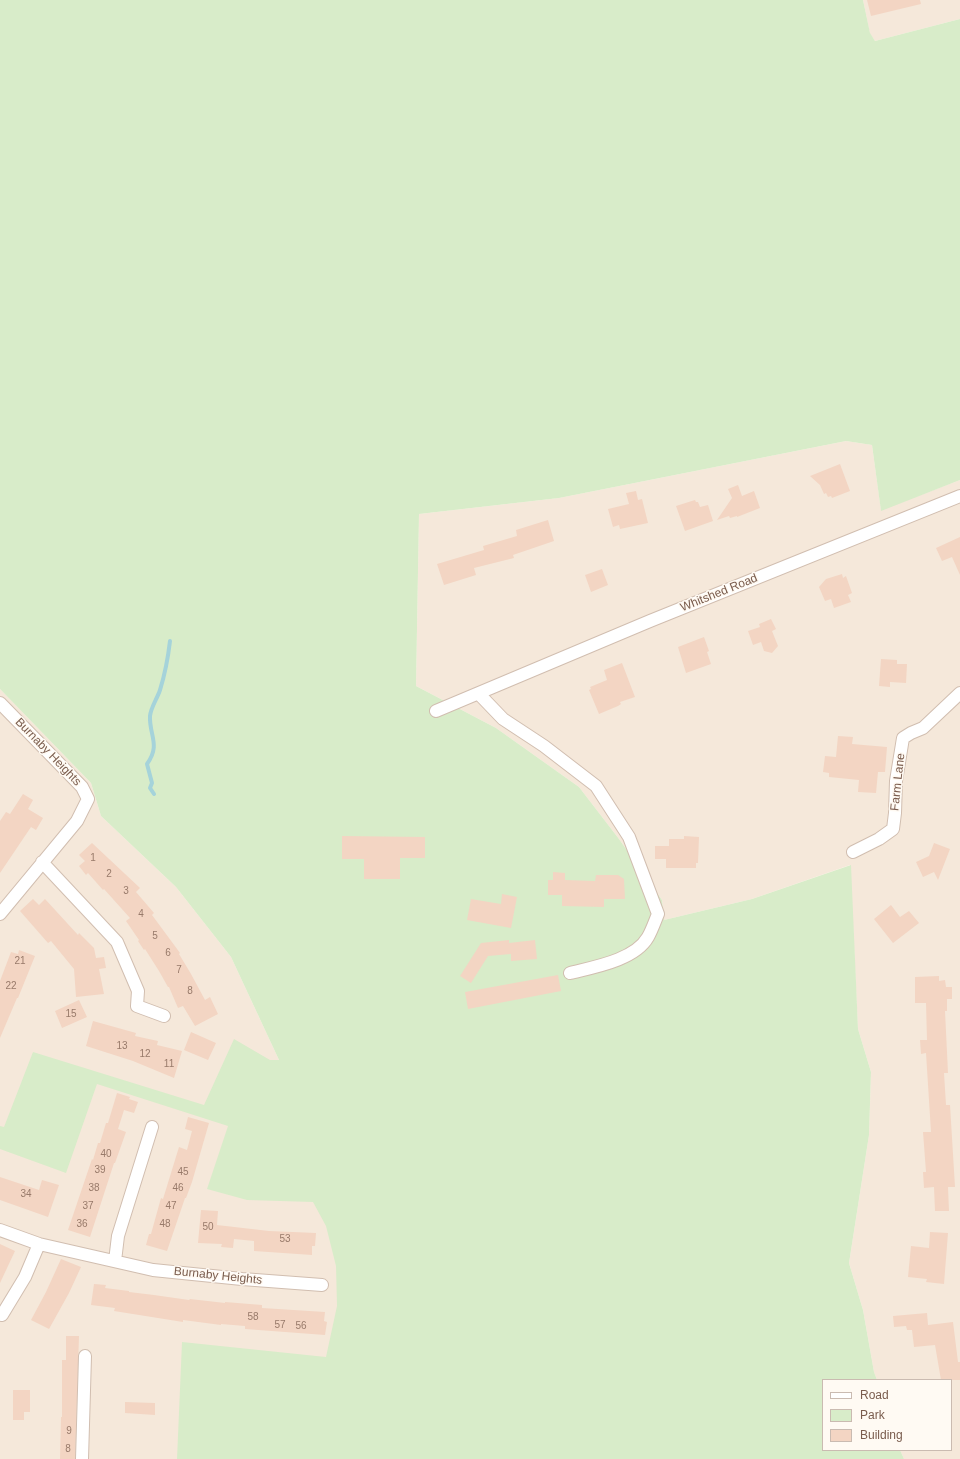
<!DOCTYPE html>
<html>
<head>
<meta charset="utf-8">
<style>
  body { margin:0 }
  #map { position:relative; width:960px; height:1459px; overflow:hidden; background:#fdf6ec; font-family:Arial,sans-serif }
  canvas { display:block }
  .legend { position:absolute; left:822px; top:1379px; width:130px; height:72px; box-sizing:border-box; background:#fffaf3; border:1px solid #cabbb1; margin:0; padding:5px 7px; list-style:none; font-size:12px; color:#7a5c4d }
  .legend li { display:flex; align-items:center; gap:8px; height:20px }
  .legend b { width:20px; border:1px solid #cabbb1 }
</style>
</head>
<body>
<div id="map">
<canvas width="960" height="1459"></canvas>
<ul class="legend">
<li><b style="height:5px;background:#fff"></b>Road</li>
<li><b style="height:11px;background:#d8ecc9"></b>Park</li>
<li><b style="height:11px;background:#f3d5c3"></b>Building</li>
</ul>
</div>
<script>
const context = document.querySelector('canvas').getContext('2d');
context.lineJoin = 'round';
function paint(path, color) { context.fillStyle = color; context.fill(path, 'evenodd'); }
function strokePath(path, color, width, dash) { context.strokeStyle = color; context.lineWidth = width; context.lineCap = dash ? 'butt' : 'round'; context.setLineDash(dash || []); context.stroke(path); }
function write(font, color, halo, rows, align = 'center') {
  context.font = font + ' Arial,sans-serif'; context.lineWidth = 3; context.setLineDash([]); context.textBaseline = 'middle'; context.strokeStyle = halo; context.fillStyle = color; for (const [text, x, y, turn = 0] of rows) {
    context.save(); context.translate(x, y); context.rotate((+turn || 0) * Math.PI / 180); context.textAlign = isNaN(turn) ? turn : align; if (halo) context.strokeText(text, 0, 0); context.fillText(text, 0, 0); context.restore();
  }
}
paint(new Path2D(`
  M 863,0 L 960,0 L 960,19 L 875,41 L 870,34 Z
  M 846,441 L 872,445 L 881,510 L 960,480 L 960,1459 L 904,1459 L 900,1450 L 951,1450 L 951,1380 L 877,1380 L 874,1372 L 863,1310 L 849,1263 L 869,1135 L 871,1072 L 858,1029 L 850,865 L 752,899 L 664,920 L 662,900 L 619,839 L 579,787 L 496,728 L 416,686 L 419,514 L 559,498 Z
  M 0,689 L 91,783 L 101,816 L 176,887 L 231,957 L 279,1060 L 349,1225 L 341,1459 L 0,1459 Z`), '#f5e8da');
paint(new Path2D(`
  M 0,0 L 863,0 L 870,33 L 875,41 L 960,19 L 960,480 L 881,511 L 872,445 L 846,441 L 559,498 L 419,514 L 416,686 L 496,728 L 579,787 L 619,839 L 662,900 L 664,920 L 752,899 L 851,865 L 858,1029 L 871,1072 L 869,1135 L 849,1263 L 863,1310 L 874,1372 L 877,1380 L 823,1380 L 823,1450 L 900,1450 L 904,1459 L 177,1459 L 182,1342 L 326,1357 L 337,1306 L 336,1266 L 326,1226 L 313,1202 L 247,1200 L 207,1189 L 228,1126 L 97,1084 L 66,1173 L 0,1149 L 0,1126 L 4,1127 L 33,1052 L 204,1105 L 234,1039 L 270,1060 L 279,1060 L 231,957 L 176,887 L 101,816 L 91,783 L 0,689 Z`), '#d8ecc9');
strokePath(new Path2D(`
  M 154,794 L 150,788 L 152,783 L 147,764 C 161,745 149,735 150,716 C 151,707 157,699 160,690 C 165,674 168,658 170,641`), '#a5d3da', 4);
paint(new Path2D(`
  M 867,0 L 920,0 L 921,4 L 871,16 Z
  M 840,464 L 850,491 L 832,498 L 831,496 L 828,497 L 826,493 L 824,494 L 820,485 L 810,476 Z
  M 738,485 L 742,496 L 754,491 L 760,508 L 737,517 L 737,516 L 730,518 L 729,516 L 717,520 L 732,498 L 728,489 Z
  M 636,491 L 638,500 L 642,499 L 648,523 L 620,529 L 619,525 L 613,527 L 608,509 L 629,504 L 626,493 Z
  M 695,500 L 696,502 L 698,502 L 700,507 L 708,505 L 713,521 L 685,531 L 676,506 Z
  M 548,520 L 554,541 L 513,555 L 514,558 L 474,568 L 476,575 L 444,585 L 437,564 L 484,550 L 483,546 L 517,536 L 516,530 Z
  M 960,537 L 960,575 L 952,557 L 942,561 L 936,548 Z
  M 602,569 L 608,585 L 591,592 L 585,575 Z
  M 842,574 L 843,578 L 846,576 L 852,593 L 848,595 L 851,602 L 834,608 L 831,599 L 825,601 L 819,587 L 826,579 Z
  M 771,619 L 776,629 L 772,631 L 778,646 L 772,653 L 764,651 L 761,642 L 753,645 L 748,631 L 760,627 L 759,624 Z
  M 704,637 L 709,651 L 707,652 L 711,664 L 686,673 L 678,647 Z
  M 881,659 L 897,660 L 897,664 L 907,664 L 906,683 L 890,682 L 890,687 L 879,686 Z
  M 622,663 L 635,697 L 620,702 L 621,704 L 618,706 L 599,714 L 589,690 L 591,689 L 590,687 L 607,680 L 604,670 Z
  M 838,736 L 853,737 L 852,744 L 887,747 L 885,772 L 878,772 L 876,793 L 858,792 L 859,780 L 829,777 L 829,773 L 823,772 L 825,756 L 836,757 Z
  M 23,794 L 33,800 L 28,809 L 43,818 L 36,830 L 31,827 L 0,873 L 0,821 L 6,812 L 10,814 Z
  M 342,836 L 425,837 L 425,858 L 400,858 L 400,879 L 364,879 L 364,859 L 342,859 Z
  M 684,836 L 699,837 L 698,863 L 696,863 L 696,868 L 666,868 L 666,859 L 655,859 L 655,846 L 669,846 L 669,839 L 684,839 Z
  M 92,843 L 140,888 L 136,892 L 154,913 L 152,915 L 180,953 L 179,954 L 191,974 L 205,1000 L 210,997 L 218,1014 L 195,1026 L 183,1006 L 178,1008 L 169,987 L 168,987 L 159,971 L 145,949 L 144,950 L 138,941 L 139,940 L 126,921 L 130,918 L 104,889 L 103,890 L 88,873 L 86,875 L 79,866 L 85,861 L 79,855 Z
  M 934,843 L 950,849 L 938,880 L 934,872 L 923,877 L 916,862 L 929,856 Z
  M 553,872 L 565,873 L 565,880 L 595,881 L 596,875 L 618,875 L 624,879 L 625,899 L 604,899 L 604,907 L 562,906 L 562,895 L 548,895 L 548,880 L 553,880 Z
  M 502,894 L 517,897 L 511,928 L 467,920 L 471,899 L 501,904 Z
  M 33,899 L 39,905 L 45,899 L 78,935 L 79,933 L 94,948 L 96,958 L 104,957 L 106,968 L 99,969 L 104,994 L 76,997 L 74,969 L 51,941 L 48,943 L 20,911 Z
  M 891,905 L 900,917 L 909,911 L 919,923 L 893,943 L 874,919 Z
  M 509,940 L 509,943 L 535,940 L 537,959 L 511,961 L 511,954 L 488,956 L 471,983 L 460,976 L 481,943 Z
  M 19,950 L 35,956 L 18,998 L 17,998 L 0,1038 L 0,981 L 11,952 L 18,954 Z
  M 558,975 L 561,991 L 468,1009 L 465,992 Z
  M 939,976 L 939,981 L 945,980 L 946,987 L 952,987 L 952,999 L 947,999 L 947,1011 L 945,1011 L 948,1073 L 944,1073 L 946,1105 L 950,1105 L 955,1187 L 948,1187 L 949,1211 L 935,1211 L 934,1187 L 924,1188 L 923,1172 L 926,1172 L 923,1132 L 931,1132 L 926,1053 L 921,1054 L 920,1040 L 927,1040 L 926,1003 L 915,1003 L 915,977 Z
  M 79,1000 L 87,1017 L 62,1028 L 55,1011 Z
  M 93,1021 L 136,1033 L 135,1036 L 158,1041 L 157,1045 L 182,1051 L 174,1078 L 133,1061 L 86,1046 Z
  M 191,1032 L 216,1043 L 208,1060 L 184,1050 Z
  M 117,1093 L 130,1097 L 129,1099 L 138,1102 L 134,1113 L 124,1110 L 118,1129 L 126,1132 L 115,1163 L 114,1163 L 90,1237 L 68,1230 L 92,1159 L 93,1160 L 98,1143 L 100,1143 L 106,1123 L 108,1123 Z
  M 188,1117 L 209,1123 L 192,1182 L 186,1198 L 185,1198 L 167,1251 L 146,1245 L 149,1234 L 151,1234 L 161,1198 L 163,1199 L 179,1147 L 187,1150 L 192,1131 L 185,1129 Z
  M 0,1177 L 39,1190 L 42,1180 L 59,1185 L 48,1217 L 0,1200 Z
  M 201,1210 L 218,1211 L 217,1225 L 269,1231 L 316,1233 L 315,1246 L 312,1246 L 312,1255 L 254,1251 L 254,1241 L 234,1239 L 233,1248 L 221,1247 L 222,1244 L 198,1243 Z
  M 930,1232 L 948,1233 L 944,1284 L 926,1282 L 927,1279 L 908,1277 L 911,1246 L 929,1248 Z
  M 0,1244 L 15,1251 L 0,1283 Z
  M 61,1259 L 81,1267 L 69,1293 L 49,1329 L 31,1320 L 46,1292 Z
  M 94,1284 L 106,1285 L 105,1288 L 129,1291 L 129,1292 L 154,1295 L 189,1300 L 190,1299 L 225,1303 L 225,1302 L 262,1305 L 262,1308 L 325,1312 L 324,1321 L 327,1322 L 325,1335 L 245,1329 L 245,1326 L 221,1324 L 221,1325 L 183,1320 L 183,1322 L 114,1311 L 115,1308 L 91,1305 Z
  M 927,1313 L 928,1325 L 953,1322 L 958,1362 L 960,1362 L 960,1380 L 941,1380 L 935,1345 L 914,1347 L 912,1330 L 907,1330 L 906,1326 L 894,1327 L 893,1316 Z
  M 66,1336 L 79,1336 L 75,1459 L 60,1459 L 61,1417 L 62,1417 L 62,1360 L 66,1360 Z
  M 13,1390 L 30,1390 L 30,1412 L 24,1412 L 24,1420 L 13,1420 Z
  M 125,1402 L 155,1403 L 155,1415 L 125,1413 Z`), '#f3d5c3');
const minor = new Path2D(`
  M 479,694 L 503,719 L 544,746 L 596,786 L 629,837 L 658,914 C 655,921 652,930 648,937 C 635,960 594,967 570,973
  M 0,703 L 82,787 L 88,799 L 77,821 L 0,914
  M 436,711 L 650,621 L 960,496
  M 853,852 L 879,839 L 893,829 L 895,813 L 896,781 L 903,738 L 911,733 L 923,728 L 960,693
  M 42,862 L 117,942 L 138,991 L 137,1006 L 164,1016
  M 0,1230 L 39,1244 L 153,1270 L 242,1279 L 322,1285
  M 115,1261 L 118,1236 L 152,1127
  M 2,1315 L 25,1277 L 39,1244
  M 82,1459 L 85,1356`);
strokePath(minor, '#d1beb0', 14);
strokePath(minor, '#fff', 12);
write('10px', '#987a6a', null, [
  ["1",93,858],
  ["2",109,874],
  ["3",126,891],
  ["4",141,914],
  ["5",155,936],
  ["6",168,953],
  ["21",20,961],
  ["7",179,970],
  ["22",11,986],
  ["8",190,991],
  ["15",71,1014],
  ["13",122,1046],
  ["12",145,1054],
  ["11",169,1064],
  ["40",106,1154],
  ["39",100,1170],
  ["45",183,1172],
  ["38",94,1188],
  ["46",178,1188],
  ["34",26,1194],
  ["37",88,1206],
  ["47",171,1206],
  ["36",82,1224],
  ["48",165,1224],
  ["50",208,1227],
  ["53",285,1239],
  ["58",253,1317],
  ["57",280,1325],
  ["56",301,1326],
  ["9",69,1431],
  ["8",68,1449]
]);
write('12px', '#7a5c4d', '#fffaf3', [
  ["Whitshed Road",719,593,-22],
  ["Burnaby Heights",48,752,46],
  ["Farm Lane",898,782,-84],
  ["Burnaby Heights",218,1276,6]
]);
</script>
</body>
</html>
